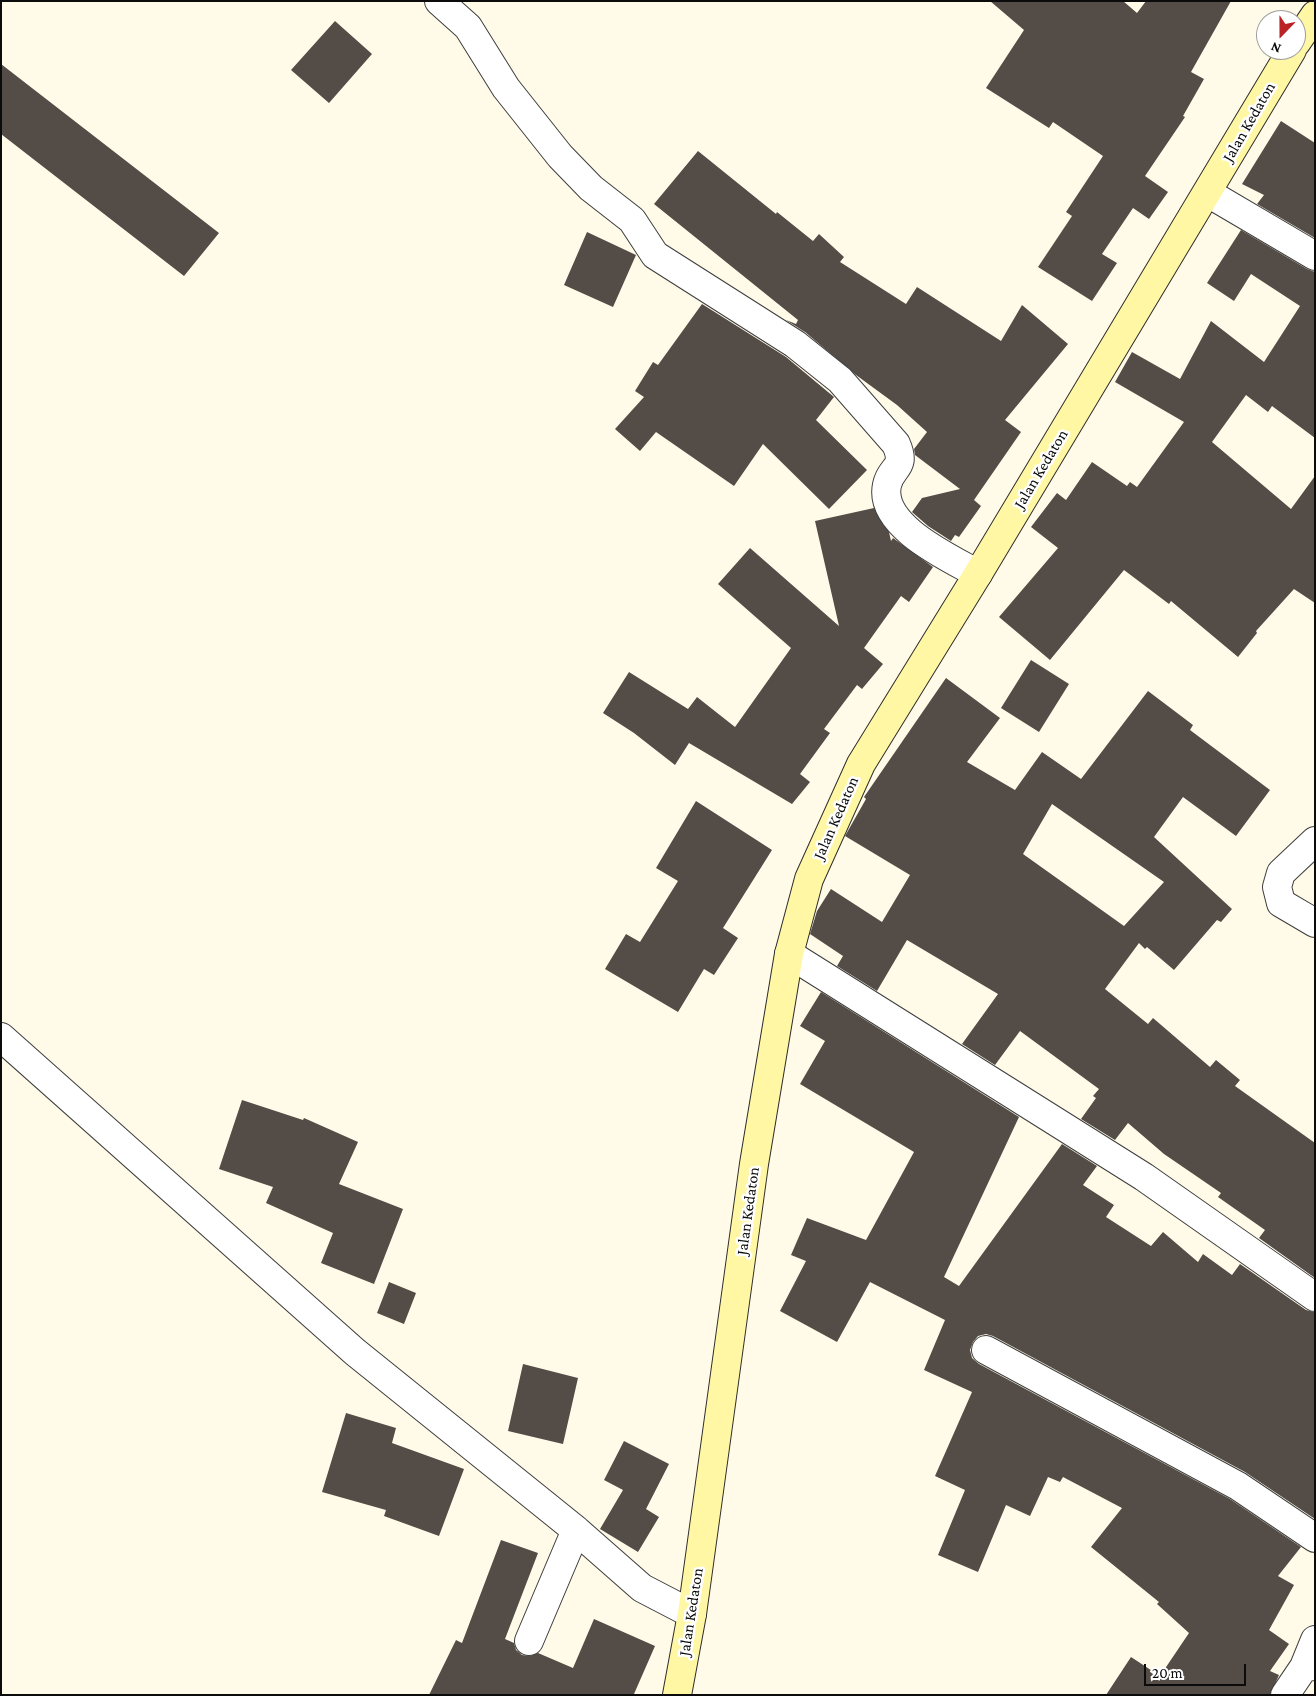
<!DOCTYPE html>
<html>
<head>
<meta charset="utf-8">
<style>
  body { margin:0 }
  #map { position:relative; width:1316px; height:1696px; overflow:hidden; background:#fffbe8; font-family:"Crimson Pro",serif }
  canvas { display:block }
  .frame { position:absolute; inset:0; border:2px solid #0b0b0b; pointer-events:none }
  .north { position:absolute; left:1256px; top:10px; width:50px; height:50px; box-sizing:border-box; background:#fff; border:1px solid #9d9d9d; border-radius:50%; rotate:202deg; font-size:14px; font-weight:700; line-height:20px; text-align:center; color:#0b0b0b }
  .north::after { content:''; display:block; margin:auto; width:18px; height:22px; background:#bb2226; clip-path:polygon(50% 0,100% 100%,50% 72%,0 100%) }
  .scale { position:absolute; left:1144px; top:1664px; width:102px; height:22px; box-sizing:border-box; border:2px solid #0b0b0b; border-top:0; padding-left:6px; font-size:15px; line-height:18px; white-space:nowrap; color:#0b0b0b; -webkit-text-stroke:4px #fff; paint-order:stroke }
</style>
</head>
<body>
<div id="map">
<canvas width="1316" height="1696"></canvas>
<div class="frame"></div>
<div class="north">N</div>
<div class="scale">20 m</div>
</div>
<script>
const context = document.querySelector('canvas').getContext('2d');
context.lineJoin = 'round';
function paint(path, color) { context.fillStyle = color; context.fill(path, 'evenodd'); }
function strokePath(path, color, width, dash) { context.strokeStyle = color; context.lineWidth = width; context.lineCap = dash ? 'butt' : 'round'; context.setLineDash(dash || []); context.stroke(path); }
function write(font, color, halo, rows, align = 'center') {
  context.font = font + ' "Crimson Pro",serif'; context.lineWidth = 5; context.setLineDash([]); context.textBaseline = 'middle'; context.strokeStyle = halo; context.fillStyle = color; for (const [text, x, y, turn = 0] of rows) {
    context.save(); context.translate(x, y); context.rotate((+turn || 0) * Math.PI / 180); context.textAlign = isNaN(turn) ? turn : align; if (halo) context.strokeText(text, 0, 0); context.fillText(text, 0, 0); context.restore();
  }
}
paint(new Path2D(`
  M 990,1 L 1123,1 L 1137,13 L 1146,1 L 1231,1 L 1191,72 L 1204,79 L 1183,116 L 1185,117 L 1145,176 L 1168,192 L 1149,219 L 1133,208 L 1102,254 L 1117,263 L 1092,301 L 1038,267 L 1072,216 L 1066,212 L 1103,156 L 1053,122 L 1049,128 L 986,88 L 1024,30 Z
  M 335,21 L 372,54 L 329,103 L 291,70 Z
  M 1,64 L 219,233 L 184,276 L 1,134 Z
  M 1281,121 L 1315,143 L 1315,238 L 1257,204 L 1264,195 L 1242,184 Z
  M 698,151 L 776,214 L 777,212 L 813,241 L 819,234 L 844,257 L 840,262 L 906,304 L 917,287 L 1001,341 L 1022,305 L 1068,344 L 1005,420 L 1021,432 L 974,500 L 981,506 L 959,537 L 955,535 L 951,541 L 928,526 L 912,512 L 922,498 L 960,489 L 915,455 L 914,449 L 927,432 L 897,405 L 856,375 L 805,332 L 786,320 L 796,324 L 798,320 L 654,204 Z
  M 1241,230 L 1307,269 L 1315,272 L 1315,438 L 1272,406 L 1268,412 L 1246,395 L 1212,442 L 1291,509 L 1315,476 L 1315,603 L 1294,589 L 1256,631 L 1257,633 L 1238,657 L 1171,601 L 1169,604 L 1124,570 L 1050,660 L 999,617 L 1058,548 L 1031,527 L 1057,493 L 1066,500 L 1092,462 L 1127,486 L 1130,482 L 1137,487 L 1184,422 L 1115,382 L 1132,352 L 1180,379 L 1211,321 L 1264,362 L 1300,306 L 1251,274 L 1234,301 L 1207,283 Z
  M 587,232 L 636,255 L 613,307 L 564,285 Z
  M 702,304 L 786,357 L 834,397 L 816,420 L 867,470 L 829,509 L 763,444 L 734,486 L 656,432 L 640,451 L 615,429 L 644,397 L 635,391 L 653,362 L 658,365 Z
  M 874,508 L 889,532 L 891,541 L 893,538 L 933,567 L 909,602 L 901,596 L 864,648 L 883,664 L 862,689 L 857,685 L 824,729 L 830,733 L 800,774 L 810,782 L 792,804 L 689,743 L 675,765 L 634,733 L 603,713 L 629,672 L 688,709 L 697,697 L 735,727 L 791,648 L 718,584 L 750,548 L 839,626 L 815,521 Z
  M 1031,660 L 1069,684 L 1039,732 L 1001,708 Z
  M 946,678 L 1000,718 L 967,762 L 1015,790 L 1042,752 L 1081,779 L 1148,691 L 1193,725 L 1190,730 L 1270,790 L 1236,836 L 1183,797 L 1154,837 L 1232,909 L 1221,922 L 1217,920 L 1174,970 L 1147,947 L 1145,949 L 1139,943 L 1105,989 L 1148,1024 L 1153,1018 L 1210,1067 L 1216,1060 L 1240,1080 L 1235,1086 L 1315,1143 L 1315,1278 L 1259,1238 L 1265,1230 L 1218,1197 L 1221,1193 L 1164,1154 L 1128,1123 L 1115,1140 L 1081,1119 L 1096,1098 L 1093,1096 L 1099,1089 L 1020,1031 L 995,1065 L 962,1044 L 998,994 L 907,940 L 877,991 L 837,966 L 843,956 L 810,934 L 817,911 L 831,889 L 882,922 L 910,875 L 845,836 L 866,799 L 864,797 ZM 1052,804 L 1164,882 L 1124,926 L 1023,854 Z
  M 696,801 L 772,850 L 723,928 L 738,938 L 714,975 L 704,969 L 678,1012 L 605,969 L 626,934 L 640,942 L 678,881 L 656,868 Z
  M 821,992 L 1019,1117 L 944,1277 L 959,1286 L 1062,1144 L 1097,1166 L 1083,1185 L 1114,1205 L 1106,1217 L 1151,1246 L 1163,1232 L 1198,1262 L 1203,1254 L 1232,1275 L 1240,1264 L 1306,1310 L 1315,1312 L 1315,1519 L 1245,1472 L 993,1336 L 986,1334 L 978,1336 L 973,1342 L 970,1350 L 972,1358 L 979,1364 L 1230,1499 L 1301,1547 L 1278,1576 L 1294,1585 L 1269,1630 L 1289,1644 L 1270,1671 L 1279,1675 L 1270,1695 L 1106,1695 L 1131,1657 L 1160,1676 L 1189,1633 L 1157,1604 L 1159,1602 L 1091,1547 L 1122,1508 L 1063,1477 L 1060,1482 L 1048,1477 L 1030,1516 L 1006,1505 L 978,1572 L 938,1555 L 965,1490 L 935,1476 L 972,1392 L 924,1370 L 945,1320 L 870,1282 L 837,1342 L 780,1311 L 806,1261 L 791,1255 L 807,1218 L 866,1240 L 914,1152 L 800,1084 L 825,1041 L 800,1026 Z
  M 242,1100 L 303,1120 L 304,1118 L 358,1142 L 339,1184 L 403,1209 L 374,1284 L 321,1263 L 333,1233 L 266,1203 L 273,1187 L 219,1169 Z
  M 389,1282 L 416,1293 L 404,1324 L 377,1313 Z
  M 523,1364 L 578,1378 L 563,1444 L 508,1431 Z
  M 346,1413 L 396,1428 L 392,1443 L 464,1469 L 439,1536 L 384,1516 L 386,1510 L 322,1492 Z
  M 624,1441 L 669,1464 L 646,1509 L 659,1517 L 638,1552 L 600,1529 L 623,1490 L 604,1480 Z
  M 501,1540 L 538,1553 L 505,1639 L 514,1643 L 516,1650 L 522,1655 L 530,1656 L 538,1653 L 573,1668 L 594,1619 L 655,1646 L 634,1694 L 636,1695 L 429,1695 L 456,1640 L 462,1643 Z`), '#534c47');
const street = new Path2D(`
  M 439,1 L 468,27 L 506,88 L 560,156 L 591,188 L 632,220 L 655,255 L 795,344 L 840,380 L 896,444 C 907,469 891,466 887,485 C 878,526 950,558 978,574
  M 1208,193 L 1315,256
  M 1315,841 L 1281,873 L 1277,887 L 1281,903 L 1315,923
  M 789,954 L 1144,1177 L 1315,1297
  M 1,1037 L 355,1352 L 576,1530 L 642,1588 L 692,1614
  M 986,1350 L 1238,1486 L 1315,1538
  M 529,1641 L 576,1530
  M 1304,1667 L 1315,1640
  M 1285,1695 L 1304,1667 L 1315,1666`);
const secondary = new Path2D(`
  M 1296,43 L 1315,15
  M 677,1695 L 692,1614 L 754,1164 L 789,954 L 809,879 L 861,764 L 978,574 L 1292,50`);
strokePath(street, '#3e3e3e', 30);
strokePath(secondary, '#2d2d2d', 30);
strokePath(street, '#fff', 28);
strokePath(secondary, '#fff7a3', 28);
write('16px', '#0b0b0b', '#fff', [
  ["Jalan Kedaton",1249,122,-60],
  ["Jalan Kedaton",1041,469,-59],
  ["Jalan Kedaton",836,818,-66],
  ["Jalan Kedaton",748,1211,-82],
  ["Jalan Kedaton",691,1612,-81]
]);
</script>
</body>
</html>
